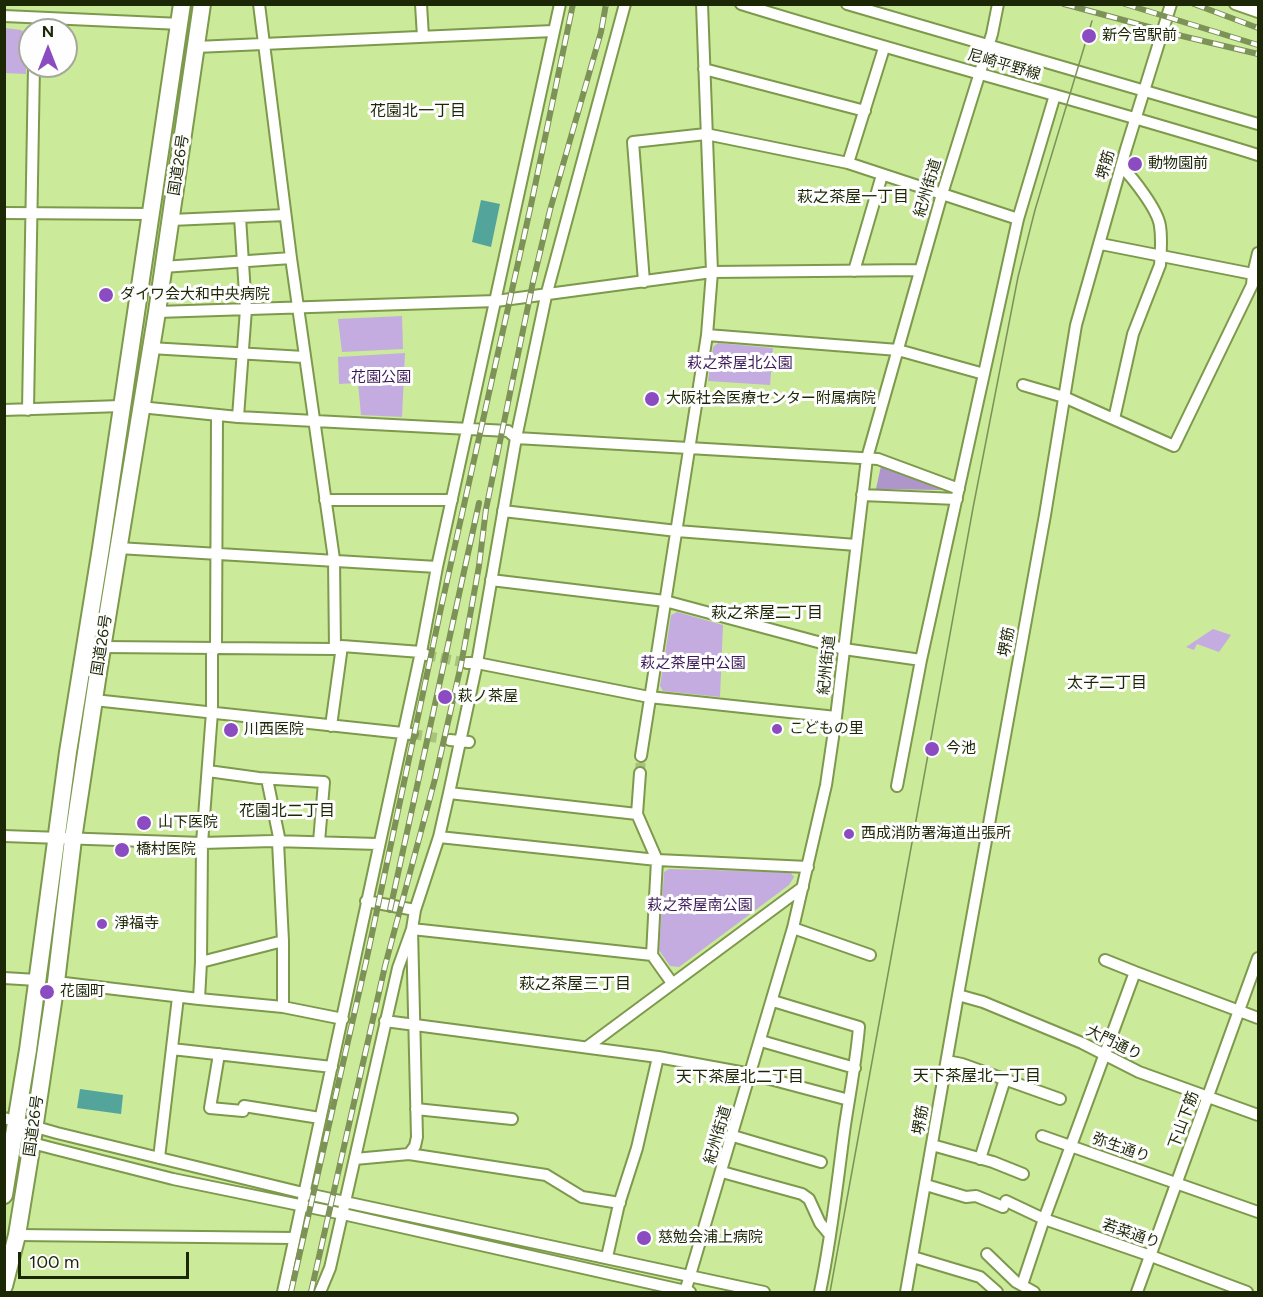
<!DOCTYPE html>
<html>
<head>
<meta charset="utf-8">
<style>
  body { margin:0 }
  #map { position:relative; width:1263px; height:1297px; overflow:hidden; background:#cbea9a; font-family:Figtree,sans-serif }
  canvas { display:block }
  .frame { position:absolute; inset:0; border:6px solid #1c2706; pointer-events:none }
  .north { position:absolute; left:18px; top:18px; width:60px; height:60px; box-sizing:border-box; background:#fefefe; border:2px solid #a4a89b; border-radius:50%; rotate:0deg; font-size:16px; font-weight:700; line-height:24px; text-align:center; color:#1c2706 }
  .north::after { content:''; display:block; margin:auto; width:21px; height:27px; background:#8b4cc2; clip-path:polygon(50% 0,100% 100%,50% 72%,0 100%) }
  .scale { position:absolute; left:18px; top:1252px; width:171px; height:27px; box-sizing:border-box; border:3px solid #1c2706; border-top:0; padding-left:8px; font-size:18px; line-height:21px; white-space:nowrap; color:#1c2706; -webkit-text-stroke:4px #fefefe; paint-order:stroke }
</style>
</head>
<body>
<div id="map">
<canvas width="1263" height="1297"></canvas>
<div class="frame"></div>
<div class="north">N</div>
<div class="scale">100 m</div>
</div>
<script>
const context = document.querySelector('canvas').getContext('2d');
context.lineJoin = 'round';
function paint(path, color) { context.fillStyle = color; context.fill(path, 'evenodd'); }
function strokePath(path, color, width, dash) { context.strokeStyle = color; context.lineWidth = width; context.lineCap = dash ? 'butt' : 'round'; context.setLineDash(dash || []); context.stroke(path); }
function write(font, color, halo, rows, align = 'center') {
  context.font = font + ' Figtree,"Noto Sans JP",sans-serif'; context.lineWidth = 6; context.setLineDash([]); context.textBaseline = 'middle'; context.strokeStyle = halo; context.fillStyle = color; for (const [text, x, y, turn = 0] of rows) {
    context.save(); context.translate(x, y); context.rotate((+turn || 0) * Math.PI / 180); context.textAlign = isNaN(turn) ? turn : align; if (halo) context.strokeText(text, 0, 0); context.fillText(text, 0, 0); context.restore();
  }
}
paint(new Path2D(`
  M 5,28 L 21,30 L 26,34 L 26,74 L 5,73 Z
  M 402,316 L 403,349 L 342,352 L 338,319 Z
  M 718,343 L 773,348 L 770,385 L 708,381 L 713,347 Z
  M 405,353 L 402,417 L 361,415 L 358,383 L 339,384 L 338,357 Z
  M 677,612 L 723,625 L 720,697 L 663,691 L 660,686 L 671,615 Z
  M 1213,629 L 1231,635 L 1219,652 L 1197,644 L 1194,650 L 1186,647 Z
  M 669,869 L 790,872 L 794,877 L 789,885 L 679,967 L 670,966 L 659,950 L 664,872 Z`), '#c4ace0');
paint(new Path2D(`
  M 881,466 L 943,490 L 876,489 Z`), '#ae95ca');
paint(new Path2D(`
  M 481,200 L 500,204 L 491,247 L 472,242 Z
  M 80,1089 L 123,1095 L 121,1114 L 77,1108 Z`), '#53a49b');
strokePath(new Path2D(`
  M 426,655 L 467,663
  M 412,734 L 450,740
  M 640,773 L 641,756`), '#a8c37c', 10, [10, 5]);
const minor = new Path2D(`
  M 259,4 L 291,258 L 334,559 L 335,649
  M 421,4 L 423,37
  M 741,4 C 913,57 1087,102 1258,155
  M 847,4 L 1258,124
  M 1235,4 L 1258,12
  M 4,16 L 181,24
  M 196,47 L 553,31
  M 704,69 L 865,111
  M 848,163 L 884,48
  M 4,213 L 151,214
  M 171,220 L 285,215
  M 1101,244 L 1258,275
  M 163,267 L 291,258
  M 854,271 L 882,175
  M 644,282 L 633,142 L 706,134 L 848,163 L 1018,219
  M 157,312 L 496,301 L 712,272 L 920,270
  M 707,335 L 898,350 L 984,374
  M 150,348 L 304,357
  M 1023,385 L 1064,397 L 1174,446 L 1252,285 L 1253,274 L 1258,253
  M 140,407 L 238,417 L 508,431 L 516,438 L 878,459 L 959,489
  M 4,410 L 121,406
  M 28,410 L 34,66
  M 238,417 L 246,309 L 240,217
  M 1114,419 L 1133,334 L 1160,265 C 1161,252 1162,239 1160,226 C 1158,210 1133,178 1121,166
  M 862,495 L 957,499
  M 325,500 L 452,500
  M 503,511 L 677,531 L 856,545
  M 118,548 L 437,567
  M 491,580 L 665,601 L 844,649 L 921,660
  M 102,647 L 335,649 L 342,646 L 421,652 L 426,655
  M 467,663 L 477,663 L 649,697 L 836,717
  M 94,700 L 412,734
  M 331,726 L 342,646
  M 450,740 L 469,742
  M 641,756 L 707,335 L 712,272 L 702,4
  M 208,771 L 259,778 L 324,782 L 319,842
  M 640,773 L 637,814 L 657,860 L 652,955 L 672,983
  M 267,779 L 280,842
  M 897,786 L 921,660 L 1018,219 L 1055,95
  M 449,793 L 637,814
  M 4,836 L 202,843 L 273,841 L 378,844
  M 439,837 L 657,860 L 808,867
  M 278,842 L 283,941 L 283,1007
  M 366,901 L 415,910
  M 793,928 L 870,955
  M 1105,960 L 1135,972
  M 201,962 L 283,941
  M 4,978 L 37,980
  M 56,982 L 199,999 L 283,1007 L 343,1019
  M 958,995 L 983,1002 L 1082,1043 L 1139,1072 L 1258,1115
  M 199,999 L 201,962 L 202,843 L 212,712 L 212,653 L 216,647 L 217,415
  M 773,1001 L 859,1027 C 856,1063 849,1097 844,1132 C 837,1186 831,1240 820,1292
  M 385,1021 L 658,1057 L 751,1074 L 849,1100
  M 761,1041 L 855,1068
  M 587,1047 L 803,887
  M 172,1049 L 332,1067
  M 219,1054 L 210,1108 L 243,1111 L 244,1106 L 320,1118
  M 947,1061 L 962,1064 L 1060,1099
  M 416,1109 L 512,1119
  M 4,1118 L 57,1133 L 303,1193 L 764,1292
  M 16,1122 L 32,1143 L 55,1149 L 173,1179 L 343,1214 L 690,1292
  M 733,1136 L 821,1162
  M 1042,1136 L 1258,1212
  M 932,1145 L 993,1162 L 1023,1174
  M 409,1154 L 415,1146 L 417,1137 L 412,929 L 652,955
  M 159,1158 L 178,997
  M 355,1159 L 409,1154 L 546,1175 L 582,1197 L 620,1203
  M 980,1159 L 1005,1079
  M 722,1172 L 802,1194 L 809,1199 L 820,1223 L 830,1235
  M 926,1185 L 966,1197 L 976,1196 L 1003,1207
  M 1006,1201 L 1044,1219 L 1151,1256 L 1247,1292
  M 17,1235 L 294,1238
  M 987,1254 L 1016,1282 L 1034,1292
  M 607,1257 L 619,1204 L 637,1148 L 658,1057
  M 913,1257 L 980,1277 L 997,1292
  M 1022,1285 L 1044,1219 L 1135,972 L 1258,1018
  M 283,1292 L 421,652 L 437,567 L 560,4
  M 320,1292 L 330,1268 L 398,968 L 412,929 L 415,910 L 439,837 L 449,793 L 477,663 L 516,438 L 546,296 L 625,4
  M 685,1292 L 793,928 L 826,785 L 836,717 L 867,458 L 942,194 L 992,34 L 998,4
  M 906,1292 L 958,995 L 1045,515 L 1076,325 L 1126,149 L 1171,4
  M 1137,1292 L 1258,958`);
const highway = new Path2D(`
  M 4,1195 L 28,1050 L 68,752 L 101,548 L 182,4
  M 4,1286 L 17,1235 L 32,1143 L 56,982 L 73,839 L 98,673 L 157,312 L 202,4`);
strokePath(minor, '#7d994c', 14);
strokePath(highway, '#7d994c', 20);
strokePath(minor, '#fff', 10);
strokePath(highway, '#fff', 16);
strokePath(new Path2D(`
  M 830,1292 L 973,508 L 1018,277 L 1035,210 L 1092,21`), '#7c9257', 1.5);
const rail = new Path2D(`
  M 1064,4 L 1182,36 L 1258,54
  M 1125,4 L 1258,45
  M 1194,4 L 1258,28
  M 390,910 L 479,503
  M 291,1292 L 366,962 L 441,608 L 531,205 L 573,4
  M 311,1292 L 385,966 L 435,779 L 461,665 L 479,566 L 486,509 L 533,282 L 550,210 L 601,32 L 606,4`);
strokePath(rail, '#7c9257', 6);
strokePath(rail, '#fefefe', 4, [11]);
for (const [x, y, r, color] of [
  [1089,36,8,"#8b4cc2"],
  [1135,164,8,"#8b4cc2"],
  [106,295,8,"#8b4cc2"],
  [652,399,8,"#8b4cc2"],
  [445,697,8,"#8b4cc2"],
  [777,729,6,"#8b4cc2"],
  [231,730,8,"#8b4cc2"],
  [932,749,8,"#8b4cc2"],
  [144,823,8,"#8b4cc2"],
  [849,834,6,"#8b4cc2"],
  [122,850,8,"#8b4cc2"],
  [102,924,6,"#8b4cc2"],
  [47,992,8,"#8b4cc2"],
  [644,1238,8,"#8b4cc2"]
]) { const dot = new Path2D(); dot.arc(x, y, r, 0, 2 * Math.PI); context.fillStyle = color; context.fill(dot); strokePath(dot, '#fefefe', 2); }
write('15px', '#1c2706', '#fefefe', [
  ["新今宮駅前",1102,36],
  ["動物園前",1148,164],
  ["ダイワ会大和中央病院",120,295],
  ["大阪社会医療センター附属病院",666,399],
  ["萩ノ茶屋",458,697],
  ["こどもの里",789,729],
  ["川西医院",244,730],
  ["今池",946,749],
  ["山下医院",158,823],
  ["西成消防署海道出張所",861,834],
  ["橋村医院",136,850],
  ["淨福寺",114,924],
  ["花園町",60,992],
  ["慈勉会浦上病院",658,1238]
], 'left');
write('15px', '#1c2706', '#fefefe', [
  ["尼崎平野線",1004,65,16],
  ["国道26号",179,165,-81],
  ["堺筋",1106,165,-75],
  ["紀州街道",928,188,-73],
  ["堺筋",1007,642,-80],
  ["国道26号",102,645,-81],
  ["紀州街道",827,665,-84],
  ["大門通り",1114,1043,26],
  ["堺筋",921,1120,-80],
  ["下山下筋",1184,1120,-70],
  ["国道26号",34,1126,-82],
  ["紀州街道",718,1135,-73],
  ["弥生通り",1121,1148,19],
  ["若菜通り",1131,1234,19]
]);
write('15px', '#3d1b5a', '#fefefe', [
  ["萩之茶屋北公園",740,364],
  ["花園公園",381,378],
  ["萩之茶屋中公園",693,664],
  ["萩之茶屋南公園",700,906]
]);
write('16px', '#1c2706', '#fefefe', [
  ["花園北一丁目",418,111],
  ["萩之茶屋一丁目",853,197],
  ["萩之茶屋二丁目",767,613],
  ["太子二丁目",1107,683],
  ["花園北二丁目",287,811],
  ["萩之茶屋三丁目",575,984],
  ["天下茶屋北一丁目",977,1076],
  ["天下茶屋北二丁目",740,1077]
]);
</script>
</body>
</html>
